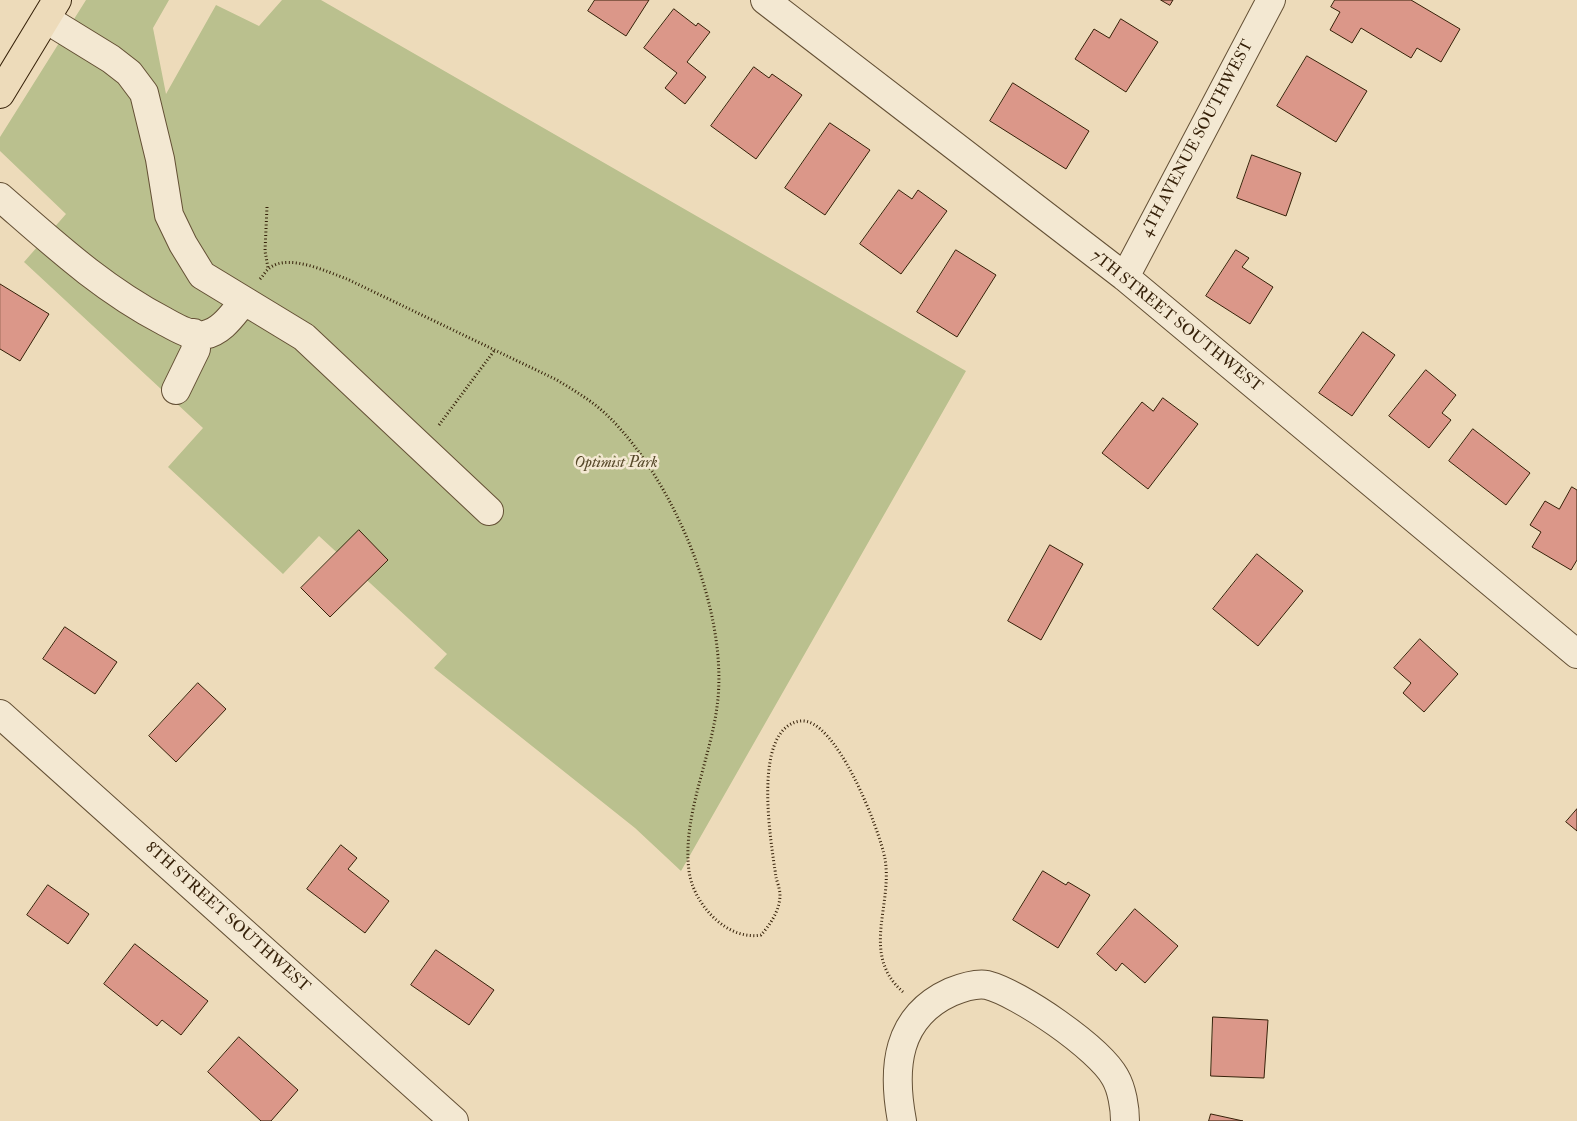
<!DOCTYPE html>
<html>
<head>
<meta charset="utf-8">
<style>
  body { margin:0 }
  canvas { display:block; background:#eddbba }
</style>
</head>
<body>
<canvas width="1577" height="1121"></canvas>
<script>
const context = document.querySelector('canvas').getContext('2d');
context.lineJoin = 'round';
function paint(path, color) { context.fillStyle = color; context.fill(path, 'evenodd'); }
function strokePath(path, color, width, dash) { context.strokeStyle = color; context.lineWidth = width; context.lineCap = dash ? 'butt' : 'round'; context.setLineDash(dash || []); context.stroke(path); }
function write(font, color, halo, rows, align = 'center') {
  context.font = font + ' "IM FELL Double Pica",serif'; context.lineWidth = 5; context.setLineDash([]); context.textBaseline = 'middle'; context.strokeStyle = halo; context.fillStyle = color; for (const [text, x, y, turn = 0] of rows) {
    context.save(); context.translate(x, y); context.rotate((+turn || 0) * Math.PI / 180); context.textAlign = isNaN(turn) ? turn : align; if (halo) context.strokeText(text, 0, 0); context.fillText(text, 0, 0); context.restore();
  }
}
paint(new Path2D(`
  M 86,0 L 169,0 L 153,28 L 166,94 L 216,5 L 259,26 L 282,0 L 321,0 L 966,371 L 681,871 L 635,828 L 434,668 L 447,654 L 319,536 L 283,574 L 168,467 L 203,428 L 24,262 L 66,214 L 0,151 L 0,137 Z`), '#bac08e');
const building = new Path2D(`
  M 595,0 L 649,0 L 626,36 L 588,11 Z
  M 1161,0 L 1173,0 L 1170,5 Z
  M 1335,0 L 1411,0 L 1460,29 L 1441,62 L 1417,48 L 1411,58 L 1361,28 L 1352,43 L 1330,30 L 1340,12 L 1331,7 Z
  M 674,9 L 696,26 L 698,23 L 710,32 L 687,62 L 706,77 L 685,104 L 665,88 L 677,73 L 644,48 Z
  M 1121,19 L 1158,42 L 1126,92 L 1075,59 L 1094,29 L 1109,38 Z
  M 1307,56 L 1367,91 L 1336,142 L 1277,106 Z
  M 754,67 L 769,78 L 772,74 L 802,95 L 756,159 L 711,126 Z
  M 1013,83 L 1089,131 L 1066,169 L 990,121 Z
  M 830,123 L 870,150 L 825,215 L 785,188 Z
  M 1252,155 L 1301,173 L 1286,216 L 1237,198 Z
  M 899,190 L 912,199 L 918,190 L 947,211 L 901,274 L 860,244 Z
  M 956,250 L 996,275 L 957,337 L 917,312 Z
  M 1236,250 L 1249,258 L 1242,267 L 1273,287 L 1250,324 L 1206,296 Z
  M 0,284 L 49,314 L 20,361 L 0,349 Z
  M 1363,332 L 1395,355 L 1352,416 L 1319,393 Z
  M 1426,370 L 1456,395 L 1442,413 L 1451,420 L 1429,448 L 1389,416 Z
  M 1163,398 L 1198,424 L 1148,489 L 1102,453 L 1142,402 L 1153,411 Z
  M 1473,429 L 1530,473 L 1506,505 L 1449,461 Z
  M 1572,487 L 1577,490 L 1577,560 L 1571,570 L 1532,547 L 1541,532 L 1530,525 L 1545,501 L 1559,509 Z
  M 359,530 L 388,560 L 330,617 L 301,588 Z
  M 1050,545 L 1083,564 L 1041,640 L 1008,621 Z
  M 1257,554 L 1303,591 L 1258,646 L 1213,609 Z
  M 65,627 L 117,662 L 95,694 L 43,659 Z
  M 1420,639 L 1458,674 L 1424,712 L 1403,693 L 1411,683 L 1394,668 Z
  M 198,683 L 226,709 L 176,762 L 149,736 Z
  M 1577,809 L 1577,831 L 1566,822 Z
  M 341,845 L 357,858 L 348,869 L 389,901 L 365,933 L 307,889 Z
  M 1043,871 L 1066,885 L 1068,882 L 1090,895 L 1058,948 L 1013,920 Z
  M 48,885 L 89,914 L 68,944 L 27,915 Z
  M 1135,909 L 1178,946 L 1145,983 L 1122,963 L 1116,971 L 1097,954 Z
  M 135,944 L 208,1001 L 181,1035 L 162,1020 L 157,1026 L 104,984 Z
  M 436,950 L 494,990 L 469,1025 L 411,985 Z
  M 1213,1017 L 1268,1020 L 1264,1078 L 1211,1076 Z
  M 239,1037 L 298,1090 L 271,1121 L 261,1121 L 208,1072 Z
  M 1211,1114 L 1243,1121 L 1209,1121 Z`);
paint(building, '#db9789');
strokePath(building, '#362109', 1);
const minor = new Path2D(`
  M 765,0 L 1125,277 L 1577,654
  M 46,19 L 111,59 L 129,73 L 144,93 L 160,159 L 169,215 L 183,244 L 202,275 L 304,337 L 489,511
  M 0,197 C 53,243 101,288 164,321 C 175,327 191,337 204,335 C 222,332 233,314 244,301
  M 1125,277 L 1271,0
  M 176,390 L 196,349 L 194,333
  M 0,714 L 454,1121
  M 902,1121 C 892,1068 896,1017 951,992 C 961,988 976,983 987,985 C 1019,993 1099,1048 1115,1077 C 1122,1089 1125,1108 1125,1121`);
const major = new Path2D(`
  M 0,94 L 57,0`);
strokePath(minor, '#645035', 30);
strokePath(major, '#362109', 30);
strokePath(new Path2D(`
  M 267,207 L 265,251 L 268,268
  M 260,279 C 264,275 266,270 271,267 C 290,254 328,272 347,279 L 557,380 C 575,391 594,402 609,417 C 675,482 730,615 717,707 C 710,760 682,818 689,871 C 693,903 726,941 761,935 C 770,925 780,910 780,895 C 780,889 777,882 776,877 C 771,842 751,729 800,721 C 836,716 880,831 885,859 C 893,906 860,954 903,992
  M 439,425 L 494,351`), '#362109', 3, [1, 2.5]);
strokePath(minor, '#f3e8d2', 28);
strokePath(major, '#eddbba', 28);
write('16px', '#362109', '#f3e8d2', [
  ["4TH AVENUE SOUTHWEST",1198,139,-62],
  ["7TH STREET SOUTHWEST",1176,322,39],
  ["8TH STREET SOUTHWEST",227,918,42]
]);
write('italic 16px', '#57492a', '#f3e8d2', [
  ["Optimist Park",616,464]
]);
</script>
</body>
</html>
